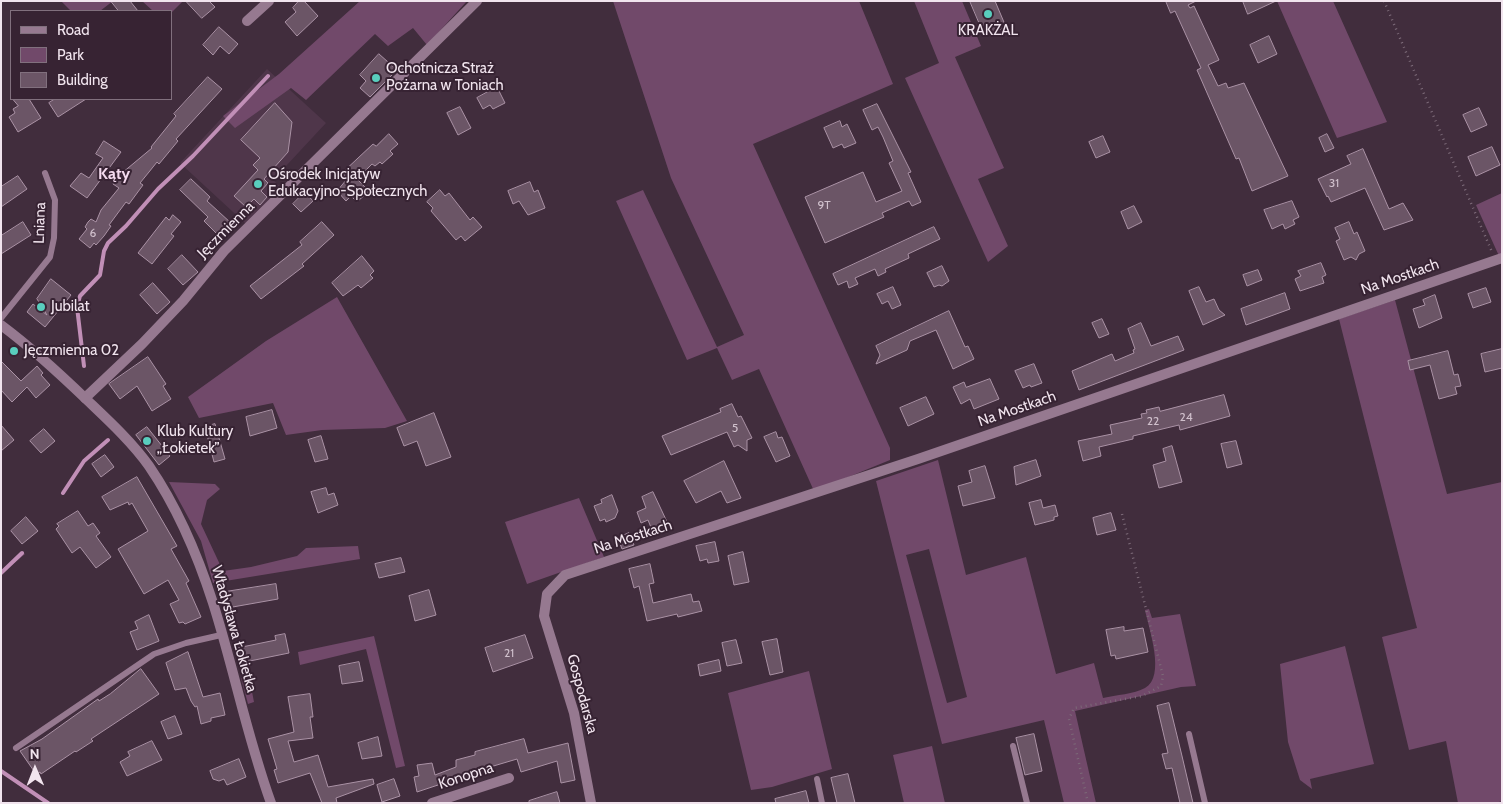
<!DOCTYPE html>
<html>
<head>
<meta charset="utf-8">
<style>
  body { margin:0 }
  #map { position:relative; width:1503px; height:804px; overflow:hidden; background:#412d3d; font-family:Cabin,sans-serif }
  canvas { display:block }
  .frame { position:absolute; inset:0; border:2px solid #f1e4ee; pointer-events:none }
  .legend { position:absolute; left:10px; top:10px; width:162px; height:90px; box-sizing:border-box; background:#372333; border:1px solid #81707e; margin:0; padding:6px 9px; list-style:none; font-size:15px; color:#f1e4ee }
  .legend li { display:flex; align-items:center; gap:10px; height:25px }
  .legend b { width:25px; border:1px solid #81707e }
  .north { position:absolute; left:10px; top:744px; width:50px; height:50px; -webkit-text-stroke:4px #372333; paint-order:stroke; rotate:359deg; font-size:14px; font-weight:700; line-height:20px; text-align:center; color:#f1e4ee }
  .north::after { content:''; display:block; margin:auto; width:18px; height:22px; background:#f1e4ee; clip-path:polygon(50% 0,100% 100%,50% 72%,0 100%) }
</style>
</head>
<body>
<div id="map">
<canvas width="1503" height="804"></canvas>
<div class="frame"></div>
<ul class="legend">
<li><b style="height:6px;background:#967990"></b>Road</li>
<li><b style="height:14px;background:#71496a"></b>Park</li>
<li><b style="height:14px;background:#6b5566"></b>Building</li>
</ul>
<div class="north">N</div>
</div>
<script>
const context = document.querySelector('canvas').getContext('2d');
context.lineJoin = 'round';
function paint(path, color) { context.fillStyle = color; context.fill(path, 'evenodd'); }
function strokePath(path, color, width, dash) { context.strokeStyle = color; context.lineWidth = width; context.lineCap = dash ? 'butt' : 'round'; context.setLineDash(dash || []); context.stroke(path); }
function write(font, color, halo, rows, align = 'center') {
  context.font = font + ' Cabin,sans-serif'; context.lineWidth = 4; context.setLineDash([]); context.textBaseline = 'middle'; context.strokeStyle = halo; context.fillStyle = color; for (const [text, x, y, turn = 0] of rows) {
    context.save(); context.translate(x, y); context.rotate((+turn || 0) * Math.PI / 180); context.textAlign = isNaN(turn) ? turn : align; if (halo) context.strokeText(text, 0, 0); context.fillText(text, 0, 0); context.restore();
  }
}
paint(new Path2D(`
  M 267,69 L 326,123 L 273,180 L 282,188 L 246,224 L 180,163 Z`), '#4f364a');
paint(new Path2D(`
  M 61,1 L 113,1 L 100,11 L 71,11 Z
  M 142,1 L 183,1 L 171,13 L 153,11 Z
  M 360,1 L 467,1 L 427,45 L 413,28 L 388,46 L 375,34 L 306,100 L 291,88 L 235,128 L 223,116 L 279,74 Z
  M 613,1 L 859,1 L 893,84 L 753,144 L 890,448 L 890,460 L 814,491 L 759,369 L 732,380 L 717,348 L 687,360 L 616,201 L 643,190 L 717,347 L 744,335 L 671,178 Z
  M 914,1 L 962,1 L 981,46 L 955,57 L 1004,168 L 978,179 L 1008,246 L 988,262 L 905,78 L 939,63 Z
  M 1277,1 L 1333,1 L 1387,122 L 1337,138 Z
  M 1502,193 L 1502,255 L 1499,256 L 1476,205 Z
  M 337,297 L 407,421 L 385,428 L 322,430 L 286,435 L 273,403 L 199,418 L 188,397 L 266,341 Z
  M 1395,300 L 1447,494 L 1502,482 L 1502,801 L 1496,803 L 1458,803 L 1446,741 L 1409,750 L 1382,637 L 1417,628 L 1339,319 Z
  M 938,460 L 966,575 L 1026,557 L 1056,674 L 1094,663 L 1103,698 C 1116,695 1134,694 1145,688 C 1166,677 1149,629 1145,610 L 1149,609 L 1152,618 L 1180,614 L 1196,686 L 1181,687 L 1075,711 L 1096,803 L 1064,803 L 1044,720 L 942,744 L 876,481 ZM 929,549 L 967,697 L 947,703 L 906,555 Z
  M 169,482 L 215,484 L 220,489 L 207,500 L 201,524 L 223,571 L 251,567 L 297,556 L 306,548 L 358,546 L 360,559 L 213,583 L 201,541 Z
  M 579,498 L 604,557 L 527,584 L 505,522 Z
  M 22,552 L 25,554 L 1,574 L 1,571 Z
  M 374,636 L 405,766 L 396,768 L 366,649 L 300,665 L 298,652 Z
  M 1345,646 L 1374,764 L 1310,779 L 1312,789 L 1300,780 L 1288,742 L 1280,664 Z
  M 809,671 L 832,769 L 772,787 L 751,790 L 728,693 Z
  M 249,676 L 254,702 L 248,704 L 241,678 Z
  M 932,746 L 945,803 L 904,803 L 893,755 Z`), '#71496a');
strokePath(new Path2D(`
  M 84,366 L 77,307 L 80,296 L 100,275 L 104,251 L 108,243 L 126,226 L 158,189 L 193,156 L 268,76
  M 63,493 L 84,461 L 108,440
  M 1,573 L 22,553
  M 1,771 L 48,803`), '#c18fb7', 4);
const building = new Path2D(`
  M 111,1 L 130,1 L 138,11 L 119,11 Z
  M 186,1 L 209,1 L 215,7 L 202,18 Z
  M 299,1 L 304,1 L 318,16 L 297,36 L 285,22 L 296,12 L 293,8 Z
  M 970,1 L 995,1 L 1006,27 L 985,36 Z
  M 1166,1 L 1196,1 L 1188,5 L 1190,8 L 1194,6 L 1219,60 L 1208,65 L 1218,86 L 1226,83 L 1228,88 L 1244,83 L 1288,176 L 1252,191 L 1239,158 L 1236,159 L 1197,70 L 1201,68 L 1175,11 L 1171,13 Z
  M 1243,1 L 1276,1 L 1248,14 Z
  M 219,27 L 238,44 L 229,54 L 220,46 L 213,55 L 203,45 Z
  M 1269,36 L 1277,54 L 1258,63 L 1250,45 Z
  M 379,54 L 397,70 L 370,97 L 360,88 L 366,81 L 360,75 Z
  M 208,77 L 222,89 L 176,139 L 178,141 L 159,164 L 157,162 L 149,172 L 140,183 L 143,185 L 129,204 L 126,202 L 109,225 L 111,226 L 104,236 L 96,245 L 94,243 L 90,248 L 79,239 L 87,229 L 85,227 L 88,222 L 91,219 L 96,222 L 101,210 L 119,188 L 113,184 L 116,178 L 152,148 L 151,147 L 176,116 L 174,114 Z
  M 497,87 L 505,103 L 493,109 L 490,105 L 483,109 L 477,98 Z
  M 13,99 L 29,99 L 41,118 L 18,132 L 9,117 L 15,113 L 13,109 L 18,106 Z
  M 55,99 L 86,99 L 58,117 L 49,103 Z
  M 275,103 L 292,122 L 288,152 L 264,179 L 268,183 L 261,191 L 267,197 L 260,205 L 254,199 L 246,207 L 234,196 L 258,170 L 253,165 L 260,158 L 241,140 Z
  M 877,104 L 911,172 L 908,173 L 921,202 L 912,206 L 909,201 L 882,213 L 884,217 L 825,243 L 805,197 L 863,172 L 876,202 L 902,191 L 889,163 L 893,161 L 883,137 L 878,127 L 872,130 L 863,110 Z
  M 460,107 L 471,128 L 458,135 L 447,113 Z
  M 1479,108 L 1487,125 L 1471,132 L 1463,115 Z
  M 840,121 L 842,127 L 847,124 L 856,143 L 844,148 L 842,144 L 833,148 L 824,128 Z
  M 389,134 L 398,144 L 390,151 L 393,154 L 382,164 L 380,162 L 375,166 L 372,164 L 357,179 L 369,191 L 357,202 L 351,196 L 346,201 L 337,191 L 347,179 L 342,173 L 373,144 L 376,146 Z
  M 1327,134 L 1334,148 L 1325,152 L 1319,138 Z
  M 1103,136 L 1110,152 L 1096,158 L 1089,142 Z
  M 104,141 L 121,152 L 87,198 L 70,186 L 81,173 L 89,178 L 103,158 L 96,154 Z
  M 1492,147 L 1500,165 L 1476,176 L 1468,157 Z
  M 1363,149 L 1389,209 L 1403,203 L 1413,220 L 1384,230 L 1365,188 L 1331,202 L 1328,196 L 1327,197 L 1318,179 L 1351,164 L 1347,156 Z
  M 18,176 L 27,189 L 1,207 L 1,187 Z
  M 191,179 L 210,197 L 207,201 L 231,223 L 219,236 L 204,221 L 208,217 L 180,190 Z
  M 530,182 L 534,192 L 538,190 L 545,208 L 528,215 L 519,201 L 513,204 L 508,191 Z
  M 440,190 L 445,196 L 449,193 L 470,220 L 473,217 L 482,227 L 465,241 L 461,236 L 456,240 L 431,211 L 433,208 L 427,202 Z
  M 305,192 L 313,201 L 301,212 L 293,204 Z
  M 1292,201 L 1299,217 L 1293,220 L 1295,224 L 1285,229 L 1283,224 L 1272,229 L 1264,210 Z
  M 1134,206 L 1142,222 L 1128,229 L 1121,212 Z
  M 173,215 L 181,222 L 171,234 L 174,236 L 152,264 L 138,253 L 166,217 L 169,220 Z
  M 23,222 L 31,235 L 1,254 L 1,236 Z
  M 322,222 L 334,235 L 302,264 L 304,266 L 261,299 L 250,286 L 302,245 L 300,242 Z
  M 1349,222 L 1354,234 L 1357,232 L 1365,251 L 1359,254 L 1356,260 L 1351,257 L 1344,260 L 1336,241 L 1340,239 L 1335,228 Z
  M 934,227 L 940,239 L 908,254 L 909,258 L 885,269 L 886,272 L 878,276 L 875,269 L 855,278 L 858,284 L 849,288 L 847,281 L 838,285 L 833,274 Z
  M 182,255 L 198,272 L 183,285 L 168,269 Z
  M 362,256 L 374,271 L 370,275 L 373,278 L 361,288 L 358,285 L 343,296 L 332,283 Z
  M 1321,263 L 1326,275 L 1322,277 L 1324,283 L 1300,291 L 1295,279 L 1301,276 L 1298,271 Z
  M 942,266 L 949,281 L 942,286 L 939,285 L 934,287 L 927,273 Z
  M 1258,270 L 1262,280 L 1247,286 L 1243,275 Z
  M 51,279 L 71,295 L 45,327 L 27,312 L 33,304 L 47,315 L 37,299 Z
  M 153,283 L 170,302 L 157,314 L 140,295 Z
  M 893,287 L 901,305 L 892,309 L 888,301 L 882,304 L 877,294 Z
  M 1199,287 L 1206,302 L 1214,299 L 1219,310 L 1225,315 L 1203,325 L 1189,291 Z
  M 1486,288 L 1491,302 L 1473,308 L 1468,294 Z
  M 1285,293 L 1290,309 L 1246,325 L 1241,309 Z
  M 1435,295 L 1442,318 L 1419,328 L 1413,309 L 1425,305 L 1423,300 Z
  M 949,311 L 965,347 L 968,346 L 974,359 L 953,369 L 936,330 L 910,341 L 907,350 L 876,364 L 880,355 L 876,346 Z
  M 1102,319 L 1109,334 L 1099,338 L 1092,323 Z
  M 1141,323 L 1151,346 L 1178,336 L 1184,350 L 1079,390 L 1072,371 L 1112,354 L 1115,361 L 1134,353 L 1133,350 L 1135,349 L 1128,329 Z
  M 1502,349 L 1502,368 L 1485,372 L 1481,354 Z
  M 1448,351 L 1454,375 L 1458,374 L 1461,386 L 1455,387 L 1457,394 L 1439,399 L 1430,365 L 1410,370 L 1408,361 Z
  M 148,357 L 166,384 L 163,386 L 171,399 L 152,411 L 137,386 L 120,399 L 109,384 Z
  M 1,361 L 21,381 L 37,366 L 43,373 L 41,375 L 50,385 L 36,398 L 27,387 L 12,402 L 1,390 Z
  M 1034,364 L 1042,383 L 1031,387 L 1030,385 L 1023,388 L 1015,371 Z
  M 990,379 L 999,399 L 974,409 L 970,399 L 961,404 L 953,387 L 964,382 L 966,387 Z
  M 1224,395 L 1230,416 L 1180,430 L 1179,425 L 1133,436 L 1133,439 L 1099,447 L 1101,456 L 1083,461 L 1078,441 L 1112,434 L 1110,425 L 1142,418 L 1141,414 L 1147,413 L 1146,410 L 1159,407 L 1160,411 Z
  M 926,397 L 934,414 L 908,426 L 900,408 Z
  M 732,404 L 738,417 L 741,416 L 752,438 L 747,440 L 747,451 L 738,445 L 734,447 L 727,432 L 671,455 L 662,436 L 721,412 L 720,409 Z
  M 272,410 L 277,428 L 250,436 L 246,417 Z
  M 434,413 L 451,457 L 426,466 L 417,441 L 404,446 L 397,428 Z
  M 215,424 L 225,459 L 214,462 L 205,427 Z
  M 1,425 L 14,440 L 1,451 Z
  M 147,427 L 170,456 L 159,465 L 136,435 Z
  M 44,429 L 55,441 L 41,453 L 30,441 Z
  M 776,432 L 778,438 L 782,437 L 790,456 L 776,462 L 764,437 Z
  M 321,436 L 328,459 L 315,462 L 308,440 Z
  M 1236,441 L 1242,464 L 1227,468 L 1221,444 Z
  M 1172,446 L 1182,482 L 1159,488 L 1153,465 L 1166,461 L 1163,449 Z
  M 105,455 L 114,467 L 101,477 L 92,464 Z
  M 1036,460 L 1041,476 L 1016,485 L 1014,467 Z
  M 724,461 L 741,498 L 727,503 L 721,491 L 696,503 L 684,481 Z
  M 985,466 L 995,498 L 963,506 L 958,486 L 972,482 L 969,471 Z
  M 137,477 L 177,546 L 171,549 L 189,581 L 186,583 L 201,617 L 185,624 L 183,622 L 179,623 L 170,604 L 179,600 L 168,580 L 144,594 L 118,549 L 148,531 L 132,503 L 129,505 L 128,502 L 110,510 L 102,497 Z
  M 326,488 L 328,495 L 334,493 L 338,505 L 318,513 L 311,492 Z
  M 653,492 L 668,524 L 652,530 L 648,520 L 641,523 L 637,512 L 646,508 L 642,497 Z
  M 612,495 L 618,511 L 615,518 L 606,522 L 605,519 L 600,521 L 594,506 L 602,503 L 601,500 Z
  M 1041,500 L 1043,508 L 1055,505 L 1058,516 L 1054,517 L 1054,520 L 1035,525 L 1029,503 Z
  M 78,511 L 88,526 L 93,523 L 100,533 L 96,536 L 111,557 L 96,568 L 80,547 L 72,553 L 56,529 L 59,526 L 57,524 Z
  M 1111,513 L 1116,530 L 1097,535 L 1093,518 Z
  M 26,517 L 38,531 L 22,544 L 11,531 Z
  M 629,533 L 634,545 L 622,549 L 618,538 Z
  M 715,542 L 719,561 L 708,563 L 707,559 L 700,561 L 696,546 Z
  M 743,552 L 749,582 L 734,585 L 728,556 Z
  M 401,558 L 405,572 L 379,578 L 375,564 Z
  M 650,564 L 654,583 L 649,584 L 653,603 L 691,594 L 693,602 L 699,601 L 702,611 L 678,617 L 677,614 L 647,621 L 639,586 L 634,588 L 629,569 Z
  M 276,584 L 278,599 L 227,608 L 225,592 Z
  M 429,590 L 436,615 L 415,621 L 409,596 Z
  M 149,615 L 159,641 L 137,650 L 130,632 L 138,629 L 135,622 Z
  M 1124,627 L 1124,631 L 1143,628 L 1148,652 L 1116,659 L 1115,655 L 1111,656 L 1106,630 Z
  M 285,634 L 289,653 L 240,663 L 237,648 L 276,640 L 275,636 Z
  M 525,635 L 533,658 L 493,672 L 485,648 Z
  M 777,639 L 783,672 L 770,675 L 762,642 Z
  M 736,640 L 742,663 L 727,666 L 722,643 Z
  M 188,652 L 203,697 L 220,693 L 225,715 L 211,718 L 211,721 L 201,724 L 197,706 L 195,707 L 191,701 L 186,688 L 175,690 L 166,663 Z
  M 719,660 L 721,671 L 700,676 L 698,665 Z
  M 359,662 L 363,681 L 342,684 L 339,666 Z
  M 141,669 L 159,694 L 91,739 L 93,741 L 76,752 L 75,751 L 41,774 L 40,772 L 36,774 L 20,751 L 42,739 L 98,699 L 99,701 L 110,694 Z
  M 310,694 L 313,717 L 310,717 L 313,738 L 288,741 L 294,762 L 318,755 L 328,787 L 373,779 L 374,784 L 336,798 L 337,803 L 322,803 L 310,773 L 278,783 L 274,770 L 277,769 L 268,739 L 294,732 L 288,697 Z
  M 1169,703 L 1182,756 L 1193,803 L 1180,803 L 1172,768 L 1166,769 L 1162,754 L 1168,753 L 1157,706 Z
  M 175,716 L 182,734 L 168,739 L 161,722 Z
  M 1034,734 L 1042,771 L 1025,775 L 1016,738 Z
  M 378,737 L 382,756 L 362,759 L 358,743 Z
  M 524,739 L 528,753 L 568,743 L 575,780 L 561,783 L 557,761 L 521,772 L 517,759 L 480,770 L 481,774 L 472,777 L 471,774 L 417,792 L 414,777 L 419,776 L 417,765 L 432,763 L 435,775 L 456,767 L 456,760 L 475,755 L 475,752 Z
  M 152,741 L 162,760 L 127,776 L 120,762 L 130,756 L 128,752 Z
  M 239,759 L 246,777 L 227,785 L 224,779 L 219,781 L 213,779 L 210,771 Z
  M 848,774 L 855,803 L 837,803 L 831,778 Z
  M 394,779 L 400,796 L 382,802 L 377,785 Z
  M 806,791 L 809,803 L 776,803 L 775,799 Z
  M 557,792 L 560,803 L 529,803 L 529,801 Z`);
paint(building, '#6b5566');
strokePath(building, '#aa92a5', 1);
strokePath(new Path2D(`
  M 1384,1 L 1492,252
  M 1088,803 L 1069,719 L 1074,708 L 1142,696 L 1161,686 L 1163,676 L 1122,514`), '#7c6a78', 2.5, [1, 4]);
strokePath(new Path2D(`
  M 1,318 L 50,257 L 54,238 L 55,200 L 45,173
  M 1189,734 L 1205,803
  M 1013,746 L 1027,803
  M 16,748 L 154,654 L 186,643 L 221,635
  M 817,779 L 822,803`), '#967990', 6);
strokePath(new Path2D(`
  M 247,21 L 269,1
  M 85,398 L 142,344 L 183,301 L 224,251 L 477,1
  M 432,803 L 509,778
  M 591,803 L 574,713 L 544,616 L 547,594 L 565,575 L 918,459 L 1502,258`), '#967990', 10);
strokePath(new Path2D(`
  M 1,325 C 32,348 59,373 87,400 C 108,420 132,442 149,466 C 177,507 198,556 213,603 C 234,669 247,737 271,803`), '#967990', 10);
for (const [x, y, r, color] of [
  [988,14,5,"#59cebe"],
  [376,78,5,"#59cebe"],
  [258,184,5,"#59cebe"],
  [41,307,5,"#59cebe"],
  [14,351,5,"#59cebe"],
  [147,441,5,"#59cebe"]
]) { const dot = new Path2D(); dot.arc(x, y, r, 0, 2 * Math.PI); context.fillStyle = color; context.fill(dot); strokePath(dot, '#372333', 2); }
write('12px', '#d0c0cc', null, [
  ["31",1334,183],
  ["9T",824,205],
  ["6",93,233],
  ["24",1186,417],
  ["22",1153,421],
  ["5",735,428],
  ["21",509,653]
]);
write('15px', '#f1e4ee', '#372333', [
  ["KRAKŻAL",988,31,"center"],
  ["Ochotnicza Straż",386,69],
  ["Pożarna w Toniach",386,86],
  ["Ośrodek Inicjatyw",268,175],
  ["Edukacyjno-Społecznych",268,192],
  ["Jubilat",51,307],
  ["Jęczmienna 02",24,351],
  ["Klub Kultury",157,432],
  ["„Łokietek”",157,449]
], 'left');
write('15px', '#f1e4ee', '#372333', [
  ["Lniana",40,223,-88],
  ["Jęczmienna",226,230,-45],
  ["Na Mostkach",1400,277,-19],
  ["Na Mostkach",1017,409,-19],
  ["Na Mostkach",633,537,-18],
  ["Władysława Łokietka",234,629,74],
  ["Gospodarska",582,694,75],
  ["Konopna",466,776,-18]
]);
write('bold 16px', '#f4daee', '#372333', [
  ["Kąty",114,174]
]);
</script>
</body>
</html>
